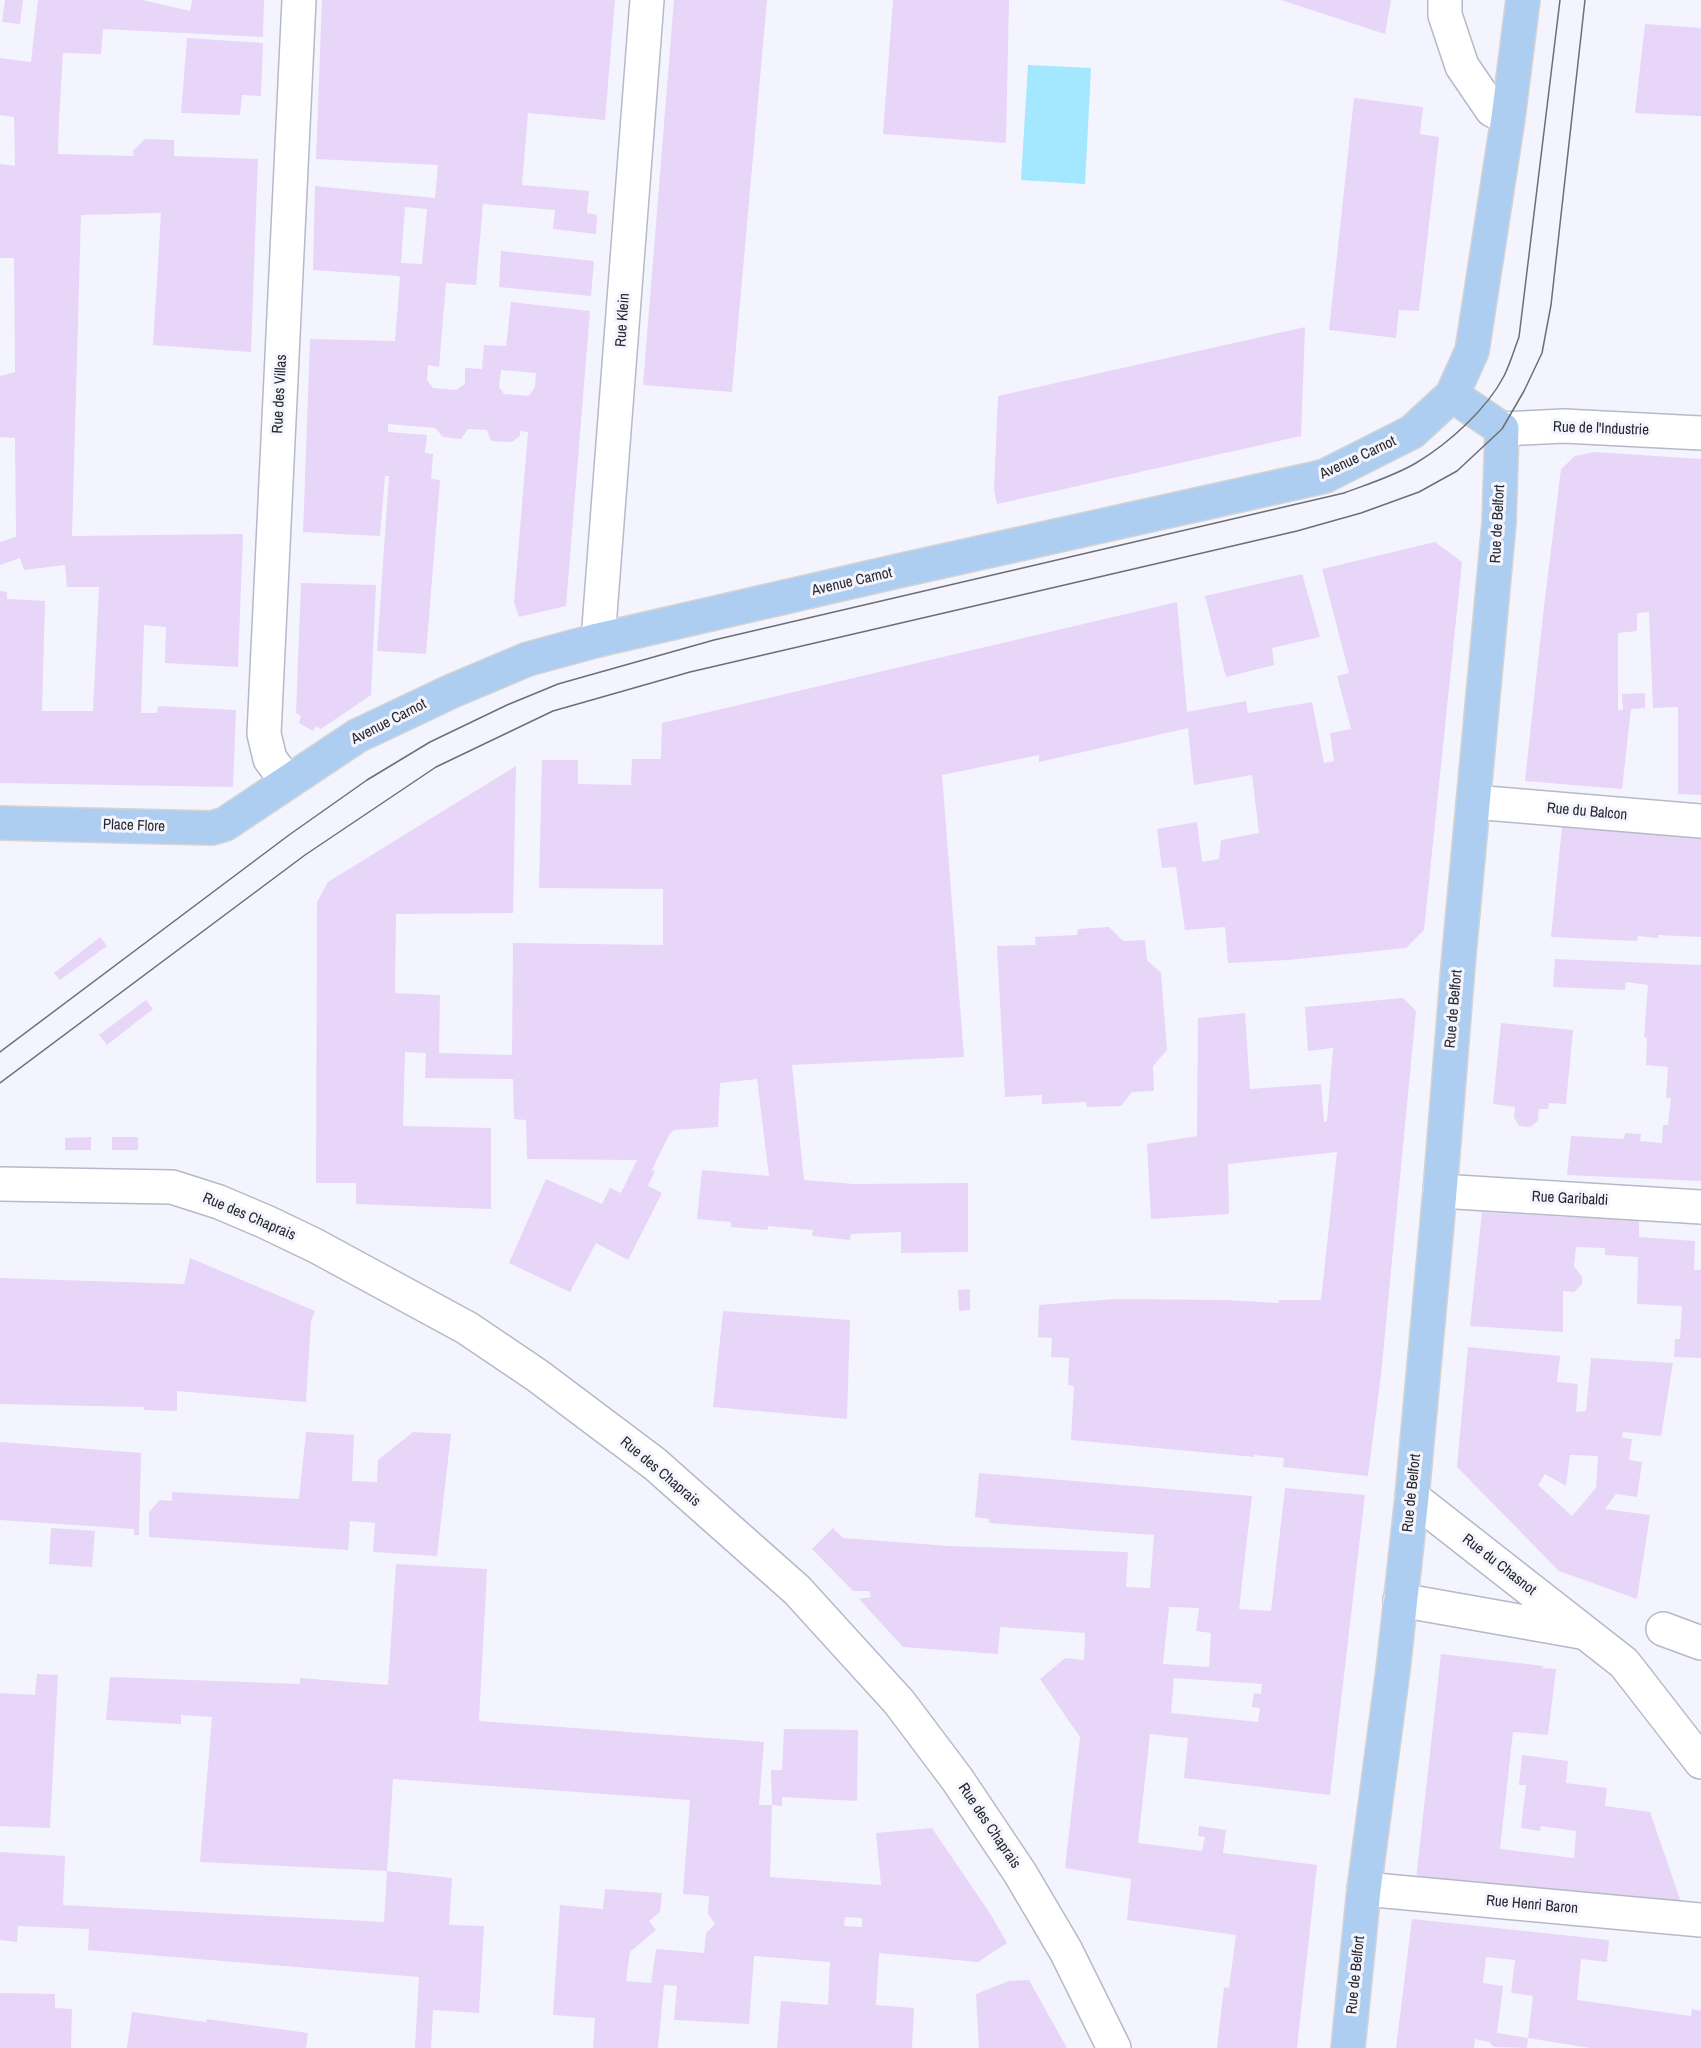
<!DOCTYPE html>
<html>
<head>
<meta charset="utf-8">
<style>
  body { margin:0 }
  canvas { display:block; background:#f3f4fe }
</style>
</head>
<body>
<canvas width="1701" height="2048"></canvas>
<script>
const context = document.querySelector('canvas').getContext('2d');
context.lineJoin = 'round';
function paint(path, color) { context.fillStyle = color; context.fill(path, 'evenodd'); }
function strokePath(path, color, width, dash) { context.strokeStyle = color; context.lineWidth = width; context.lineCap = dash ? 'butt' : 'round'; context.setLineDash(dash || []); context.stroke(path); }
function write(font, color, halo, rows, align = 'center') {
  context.font = font + ' "Archivo Narrow",sans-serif'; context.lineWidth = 6; context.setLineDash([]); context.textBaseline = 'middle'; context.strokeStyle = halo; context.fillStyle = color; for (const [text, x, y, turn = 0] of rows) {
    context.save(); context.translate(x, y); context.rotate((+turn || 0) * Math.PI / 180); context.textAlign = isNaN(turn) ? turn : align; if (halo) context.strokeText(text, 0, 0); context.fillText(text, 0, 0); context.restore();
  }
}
paint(new Path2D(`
  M 1028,65 L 1091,68 L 1085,184 L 1021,180 Z`), '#a3e8ff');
paint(new Path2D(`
  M 5,0 L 23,0 L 20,24 L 2,22 Z
  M 38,0 L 142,0 L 190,11 L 192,0 L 264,0 L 263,37 L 103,29 L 101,54 L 63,53 L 59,119 L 58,154 L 134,156 L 133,151 L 145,139 L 174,140 L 174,156 L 258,159 L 251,352 L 153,345 L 161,213 L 81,215 L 72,536 L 243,534 L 238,667 L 165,663 L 166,627 L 144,625 L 141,713 L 157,713 L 158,706 L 236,710 L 233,787 L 0,783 L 0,591 L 7,592 L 7,599 L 45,601 L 42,711 L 93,711 L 99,587 L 67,587 L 65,565 L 24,570 L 20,558 L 0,565 L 0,542 L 16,537 L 15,438 L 0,437 L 0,376 L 15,372 L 14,258 L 0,258 L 0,164 L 15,166 L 14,117 L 0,115 L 0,58 L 31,62 Z
  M 322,0 L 615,0 L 605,120 L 528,113 L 522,185 L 589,191 L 587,213 L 597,215 L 596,234 L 553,229 L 555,210 L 483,204 L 476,285 L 446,283 L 439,367 L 428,365 L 427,380 L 433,388 L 456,390 L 465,384 L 465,368 L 482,369 L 484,345 L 506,346 L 511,302 L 590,311 L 566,606 L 519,617 L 514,602 L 528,432 L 520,431 L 520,436 L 512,442 L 491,441 L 487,430 L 468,429 L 461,439 L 443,437 L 435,428 L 388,424 L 388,432 L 427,435 L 425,453 L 433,454 L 431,479 L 440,480 L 426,654 L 377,651 L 389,476 L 385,476 L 380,536 L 303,532 L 310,339 L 395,341 L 400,278 L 399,276 L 313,270 L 315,186 L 435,198 L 438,165 L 316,159 ZM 405,207 L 427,209 L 422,264 L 401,263 ZM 501,370 L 536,373 L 535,387 L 529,396 L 504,394 L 499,387 Z
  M 674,0 L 767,0 L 732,392 L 643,385 Z
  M 893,0 L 1009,0 L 1006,143 L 883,134 Z
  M 1281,0 L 1391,0 L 1385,34 Z
  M 1645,24 L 1701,28 L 1701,116 L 1635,113 Z
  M 187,38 L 263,43 L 261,96 L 242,95 L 240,115 L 181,113 Z
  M 1354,98 L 1423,107 L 1420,134 L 1439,137 L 1419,311 L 1399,310 L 1396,338 L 1329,330 Z
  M 501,251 L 594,261 L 591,296 L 499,287 Z
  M 1305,327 L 1301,436 L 997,504 L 994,490 L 998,396 Z
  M 1595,452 L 1701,459 L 1701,795 L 1678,794 L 1678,707 L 1653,708 L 1649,612 L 1637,613 L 1637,631 L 1618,633 L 1618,710 L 1623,710 L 1622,694 L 1645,693 L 1645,708 L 1631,709 L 1622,789 L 1525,781 L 1543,615 L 1561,469 L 1575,456 Z
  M 1435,542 L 1462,562 L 1424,930 L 1406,948 L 1288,960 L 1228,963 L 1225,927 L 1185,930 L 1176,867 L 1162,868 L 1157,829 L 1197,822 L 1202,862 L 1219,859 L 1221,840 L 1259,833 L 1252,775 L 1194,785 L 1188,728 L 1039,762 L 1039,755 L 942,775 L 964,1057 L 792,1065 L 804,1180 L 854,1184 L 968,1183 L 968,1252 L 901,1253 L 901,1232 L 851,1234 L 850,1240 L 812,1236 L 813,1230 L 768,1226 L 768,1230 L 731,1227 L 731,1222 L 697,1219 L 702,1170 L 769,1176 L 757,1079 L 720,1083 L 718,1127 L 674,1130 L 669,1135 L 652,1170 L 655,1171 L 648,1186 L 662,1193 L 628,1260 L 596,1243 L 570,1292 L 509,1263 L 546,1179 L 602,1204 L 610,1188 L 621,1193 L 637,1160 L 527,1159 L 526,1120 L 514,1119 L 513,1079 L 425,1078 L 426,1053 L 405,1052 L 403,1126 L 491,1128 L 491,1209 L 356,1204 L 356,1183 L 316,1183 L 317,902 L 328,882 L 516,766 L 513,913 L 396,914 L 395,993 L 440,995 L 439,1053 L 512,1055 L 513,943 L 663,945 L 663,889 L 539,888 L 542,760 L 578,760 L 578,784 L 631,785 L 632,759 L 661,759 L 662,723 L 1177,602 L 1187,712 L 1246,701 L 1248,713 L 1312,702 L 1324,763 L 1334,761 L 1330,733 L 1351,729 L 1337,676 L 1349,673 L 1322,569 Z
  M 1302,574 L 1320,637 L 1272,648 L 1274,665 L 1226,677 L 1205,596 Z
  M 301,583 L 376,585 L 371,695 L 321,729 L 316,726 L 313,731 L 299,723 L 301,716 L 296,713 Z
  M 1562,827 L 1701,836 L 1701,937 L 1658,935 L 1658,938 L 1638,936 L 1637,941 L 1551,937 Z
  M 1109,927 L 1123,941 L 1145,940 L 1147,960 L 1161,973 L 1167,1050 L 1153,1066 L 1154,1091 L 1132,1092 L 1121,1106 L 1087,1107 L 1086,1102 L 1042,1104 L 1042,1095 L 1005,1097 L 997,946 L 1036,945 L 1035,937 L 1077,935 L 1078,929 Z
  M 100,937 L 107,946 L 60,980 L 54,973 Z
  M 1555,959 L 1701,965 L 1701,1181 L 1567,1175 L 1571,1136 L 1624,1139 L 1625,1133 L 1641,1134 L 1640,1141 L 1662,1143 L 1663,1125 L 1668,1125 L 1671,1098 L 1666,1098 L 1668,1067 L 1646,1065 L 1647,1038 L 1644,1037 L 1648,985 L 1626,982 L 1625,990 L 1553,987 Z
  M 1403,998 L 1416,1011 L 1381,1375 L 1368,1476 L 1283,1467 L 1284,1458 L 1254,1455 L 1254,1457 L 1071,1440 L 1074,1386 L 1068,1385 L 1069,1358 L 1051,1357 L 1052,1338 L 1038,1337 L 1039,1305 L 1116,1299 L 1225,1300 L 1279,1303 L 1279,1300 L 1321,1300 L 1337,1152 L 1228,1164 L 1229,1214 L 1151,1219 L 1147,1144 L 1197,1136 L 1198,1018 L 1245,1013 L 1250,1089 L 1321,1084 L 1324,1122 L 1327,1121 L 1333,1048 L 1308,1051 L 1305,1007 Z
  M 146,1000 L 153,1009 L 107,1045 L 99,1035 Z
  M 1501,1023 L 1573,1030 L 1566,1104 L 1549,1103 L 1548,1109 L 1539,1109 L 1538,1121 L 1530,1127 L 1519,1126 L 1514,1117 L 1515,1107 L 1493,1104 Z
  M 91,1137 L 91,1150 L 65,1150 L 65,1138 Z
  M 112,1137 L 138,1137 L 138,1150 L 112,1150 Z
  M 1482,1212 L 1639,1221 L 1639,1237 L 1695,1241 L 1694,1270 L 1701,1270 L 1701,1358 L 1674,1357 L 1675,1339 L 1680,1339 L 1682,1306 L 1637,1304 L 1638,1257 L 1605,1255 L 1605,1248 L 1576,1247 L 1574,1266 L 1582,1277 L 1582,1284 L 1574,1292 L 1563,1291 L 1563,1332 L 1470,1326 Z
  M 190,1258 L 315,1311 L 311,1321 L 306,1402 L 177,1391 L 177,1411 L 144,1410 L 144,1407 L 0,1404 L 0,1278 L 184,1284 Z
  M 970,1289 L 970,1310 L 959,1311 L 958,1290 Z
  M 723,1311 L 850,1320 L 847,1419 L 713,1407 Z
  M 1468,1347 L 1560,1356 L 1557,1382 L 1578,1384 L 1576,1412 L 1586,1411 L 1591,1358 L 1673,1363 L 1661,1436 L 1623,1432 L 1622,1438 L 1632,1439 L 1629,1460 L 1642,1462 L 1637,1497 L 1616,1494 L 1605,1509 L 1650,1515 L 1637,1599 L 1559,1571 L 1457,1467 ZM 1570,1455 L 1598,1456 L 1596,1488 L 1572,1516 L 1538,1485 L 1545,1474 L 1566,1486 Z
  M 306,1432 L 354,1435 L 352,1481 L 377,1482 L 378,1460 L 413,1432 L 451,1434 L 437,1556 L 373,1552 L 375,1523 L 350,1521 L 348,1550 L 149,1537 L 149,1512 L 160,1500 L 172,1501 L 172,1492 L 299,1499 Z
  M 0,1442 L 141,1453 L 139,1535 L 134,1535 L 134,1529 L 0,1520 Z
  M 979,1473 L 1252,1496 L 1239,1609 L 1271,1611 L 1285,1488 L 1365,1495 L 1330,1795 L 1184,1778 L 1188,1738 L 1150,1734 L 1138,1843 L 1202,1851 L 1205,1837 L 1198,1836 L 1199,1826 L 1226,1830 L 1223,1853 L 1317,1865 L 1297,2048 L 1217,2048 L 1224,1987 L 1229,1988 L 1236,1935 L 1127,1920 L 1131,1879 L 1065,1868 L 1080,1737 L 1040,1679 L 1065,1658 L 1084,1660 L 1085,1633 L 1000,1627 L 998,1654 L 903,1647 L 859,1599 L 871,1597 L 869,1591 L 853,1591 L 812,1549 L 833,1528 L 843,1538 L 949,1546 L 1128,1552 L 1126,1587 L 1150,1588 L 1154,1535 L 989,1523 L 989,1519 L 975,1517 ZM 1169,1607 L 1199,1608 L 1196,1631 L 1211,1633 L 1209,1667 L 1163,1664 ZM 1174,1678 L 1262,1684 L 1261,1694 L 1254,1693 L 1252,1707 L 1260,1708 L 1258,1722 L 1171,1713 Z
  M 51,1528 L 95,1531 L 92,1567 L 49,1564 Z
  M 396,1564 L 487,1569 L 479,1721 L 764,1742 L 759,1805 L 772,1805 L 770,1877 L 881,1885 L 876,1833 L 932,1828 L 991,1915 L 1007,1943 L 978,1962 L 879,1953 L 876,2005 L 914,2008 L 912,2048 L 777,2048 L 781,2001 L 828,2005 L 830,1962 L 754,1956 L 749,2024 L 674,2020 L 677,1986 L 664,1985 L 658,2048 L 593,2048 L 595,2018 L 553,2015 L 560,1905 L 603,1909 L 605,1889 L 662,1893 L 660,1912 L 649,1921 L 656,1930 L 630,1952 L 626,1981 L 651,1983 L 656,1949 L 704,1953 L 706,1933 L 715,1924 L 708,1914 L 709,1896 L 683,1894 L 690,1800 L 393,1779 L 387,1871 L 200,1862 L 212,1717 L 181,1715 L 181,1724 L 106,1720 L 110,1677 L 300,1684 L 300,1678 L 388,1685 ZM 845,1917 L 862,1918 L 862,1927 L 844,1926 Z
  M 1441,1654 L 1544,1666 L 1542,1668 L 1556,1669 L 1548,1735 L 1513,1732 L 1500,1849 L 1574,1858 L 1576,1831 L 1541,1826 L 1540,1831 L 1521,1828 L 1526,1785 L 1519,1785 L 1522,1755 L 1568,1761 L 1566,1783 L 1607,1788 L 1605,1806 L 1650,1812 L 1682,1905 L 1416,1879 Z
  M 37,1674 L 58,1675 L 50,1828 L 0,1826 L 0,1693 L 35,1695 Z
  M 784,1729 L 858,1730 L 857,1801 L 782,1797 L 782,1806 L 772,1805 L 771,1770 L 782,1770 Z
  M 0,1852 L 65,1856 L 63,1905 L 384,1922 L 387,1871 L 452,1878 L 449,1925 L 484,1926 L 479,2013 L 433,2010 L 431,2048 L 415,2048 L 419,1977 L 88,1950 L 89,1929 L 18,1926 L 17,1942 L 0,1940 Z
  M 1412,1919 L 1609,1940 L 1607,1962 L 1581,1959 L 1577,2000 L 1691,2016 L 1692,2009 L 1701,2011 L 1701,2048 L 1590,2048 L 1528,2038 L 1527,2048 L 1494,2047 L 1489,2042 L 1475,2039 L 1474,2048 L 1396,2048 ZM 1486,1957 L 1515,1960 L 1511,1993 L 1533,1996 L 1528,2038 L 1497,2033 L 1503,1986 L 1483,1983 Z
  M 1029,1980 L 1067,2048 L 979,2048 L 976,1994 L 1009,1981 Z
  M 0,1993 L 55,1994 L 55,2008 L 72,2009 L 71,2048 L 0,2048 Z
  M 132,2012 L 206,2022 L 207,2019 L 308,2033 L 306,2048 L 127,2048 Z`), '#e8d6f8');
const minor = new Path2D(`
  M 1445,0 L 1445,15 L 1462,66 L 1492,110 L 1508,118
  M 1502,429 L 1564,426 L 1701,433
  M 598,640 L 647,0
  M 287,782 L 270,759 L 264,734 L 299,0
  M 1474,802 L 1701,821
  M 0,1184 L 172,1187 L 219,1202 L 266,1222 L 316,1246 L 467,1328 L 538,1376 L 655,1464 L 797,1590 L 899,1702 L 957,1779 L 1020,1873 L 1066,1951 L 1114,2048
  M 1440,1191 L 1701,1207
  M 1412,1497 L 1624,1663 L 1701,1762
  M 1400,1600 L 1581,1632
  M 1663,1629 L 1701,1643
  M 1364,1889 L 1701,1920`);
const major = new Path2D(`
  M 0,823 L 212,828 L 225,824 L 357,736 L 452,691 L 528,659 L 598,640 L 898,571 L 1317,478 L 1325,476 L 1412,432 L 1452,395 L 1472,351 L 1508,118 L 1523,0
  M 1348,2048 L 1364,1889 L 1393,1670 L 1412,1497 L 1440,1191 L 1458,966 L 1499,523 L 1502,429 L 1452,395`);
strokePath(minor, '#b6b9c8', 36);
strokePath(major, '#d4d4d5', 36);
strokePath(minor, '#fff', 33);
strokePath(major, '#aecef1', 33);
strokePath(new Path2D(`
  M 0,1052 L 289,835 L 367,780 L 430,742 L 507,705 L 558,684 L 714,640 L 1344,493 C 1368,484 1394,476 1416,463 C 1448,444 1487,409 1504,376 C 1510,364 1514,350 1519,337 L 1560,0
  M 0,1083 L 305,855 L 436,767 L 553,711 L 690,672 L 1297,531 L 1361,513 L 1419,492 L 1457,471 L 1502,429 L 1524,391 L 1542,353 L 1551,305 L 1585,0`), '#6d6e75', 1.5);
write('15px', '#27282e', '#f3f4fe', [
  ["Rue Klein",623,320,-86],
  ["Rue des Villas",280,394,-87],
  ["Rue de l'Industrie",1601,429,2],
  ["Avenue Carnot",1358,458,-25],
  ["Rue de Belfort",1498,524,-87],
  ["Avenue Carnot",852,582,-13],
  ["Avenue Carnot",389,722,-27],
  ["Rue du Balcon",1587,812,5],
  ["Place Flore",134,826,2],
  ["Rue de Belfort",1454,1009,-85],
  ["Rue Garibaldi",1570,1199,3],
  ["Rue des Chaprais",249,1217,23],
  ["Rue des Chaprais",660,1472,40],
  ["Rue de Belfort",1412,1493,-84],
  ["Rue du Chasnot",1499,1565,38],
  ["Rue des Chaprais",989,1826,56],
  ["Rue Henri Baron",1532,1905,5],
  ["Rue de Belfort",1356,1975,-84]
]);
</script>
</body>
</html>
